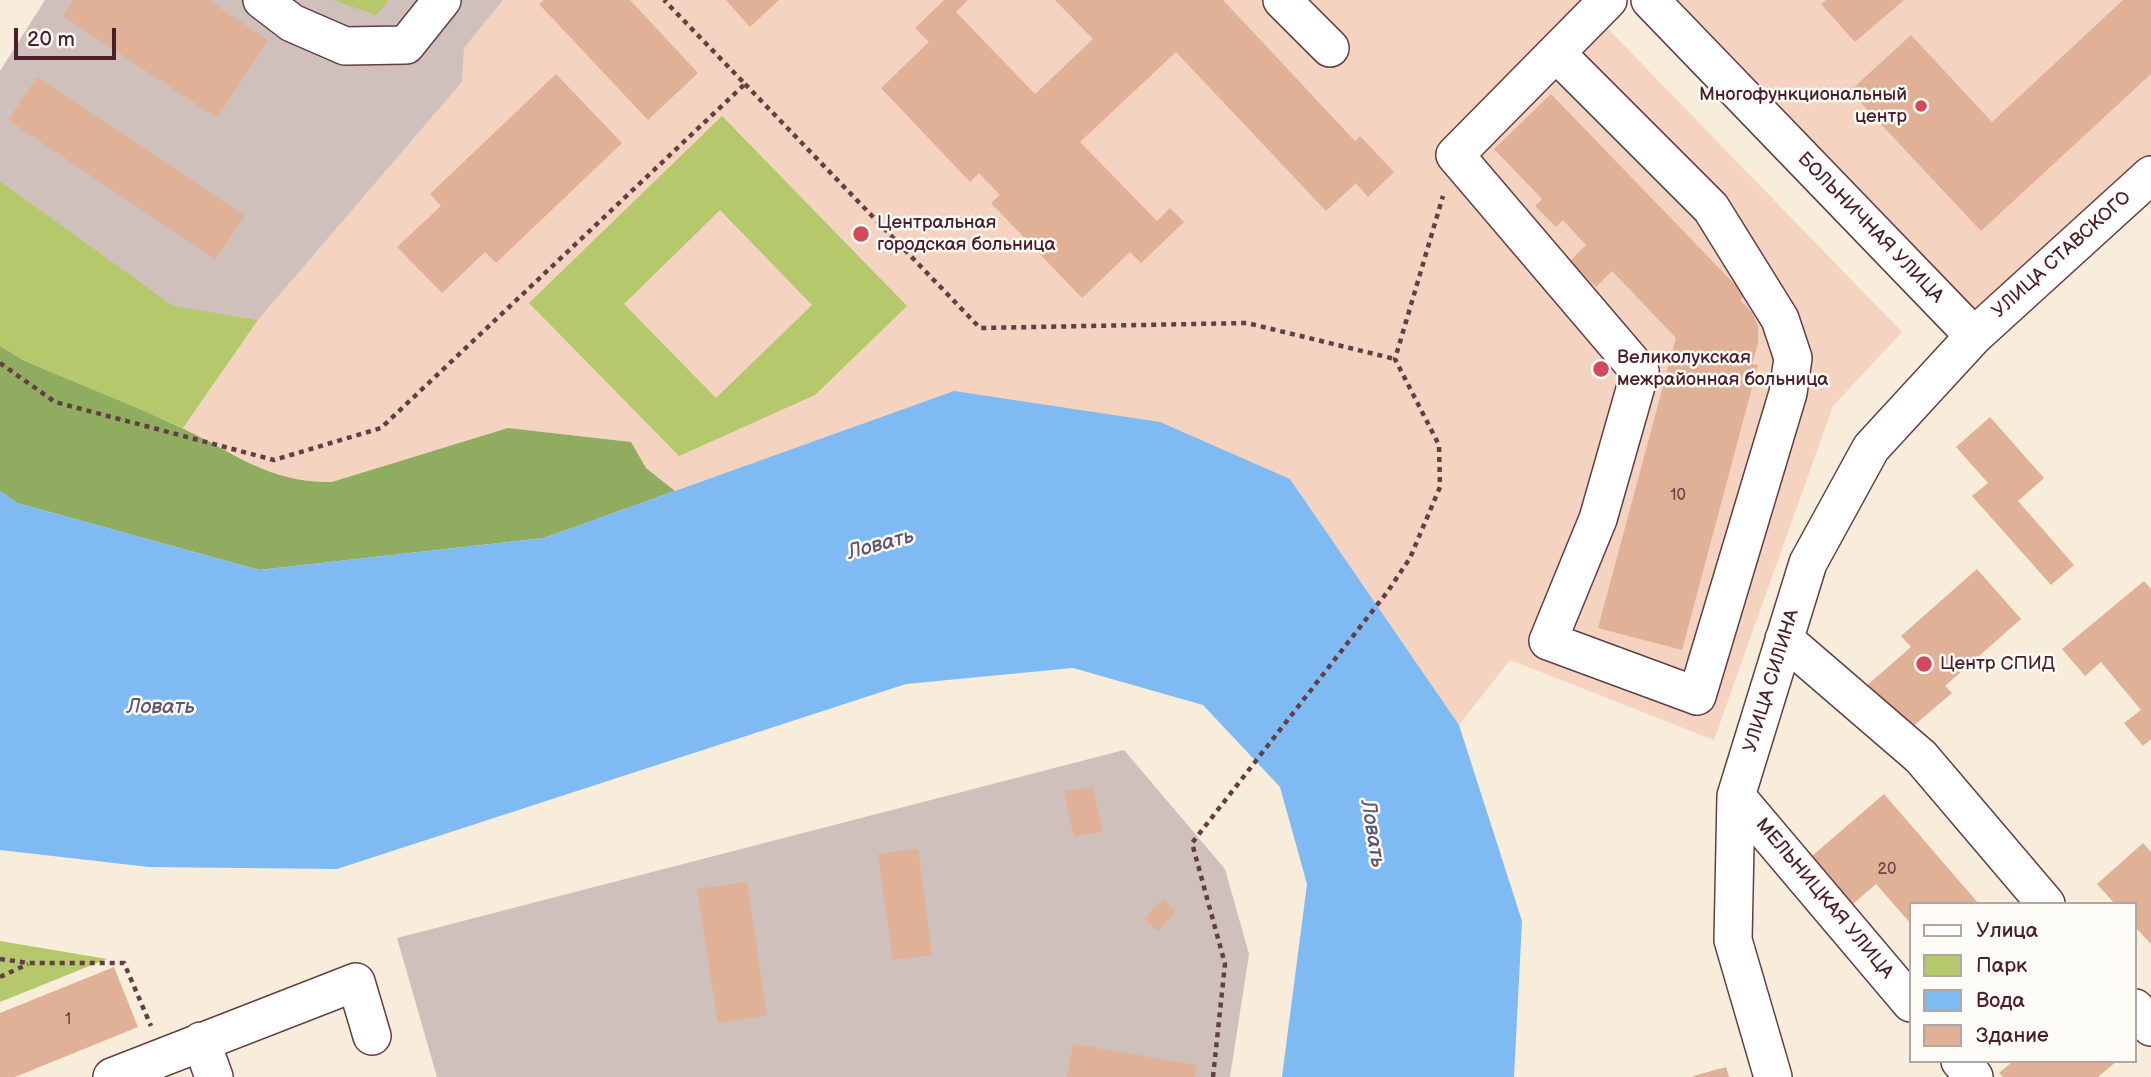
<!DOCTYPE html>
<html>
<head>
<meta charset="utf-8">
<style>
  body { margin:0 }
  #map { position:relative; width:2151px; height:1077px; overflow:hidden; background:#f7edda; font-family:"Balsamiq Sans",sans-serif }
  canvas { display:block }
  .legend { position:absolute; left:1909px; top:902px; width:228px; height:161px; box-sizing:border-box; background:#fdfcf7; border:2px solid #b5a4a5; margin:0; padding:9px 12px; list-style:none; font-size:21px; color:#4a1f2b }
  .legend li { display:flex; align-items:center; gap:14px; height:35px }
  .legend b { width:35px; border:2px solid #b5a4a5 }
  .scale { position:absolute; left:14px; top:28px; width:102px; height:32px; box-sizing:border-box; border:4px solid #4a1f2b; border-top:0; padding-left:9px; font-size:21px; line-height:24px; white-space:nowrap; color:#4a1f2b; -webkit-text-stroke:5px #fdfcf7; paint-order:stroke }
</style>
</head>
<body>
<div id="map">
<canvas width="2151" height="1077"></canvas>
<ul class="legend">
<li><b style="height:9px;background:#fff"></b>Улица</li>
<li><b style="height:19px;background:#b5c86c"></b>Парк</li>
<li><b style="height:19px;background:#80baf2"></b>Вода</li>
<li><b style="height:19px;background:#e0b196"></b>Здание</li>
</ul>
<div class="scale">20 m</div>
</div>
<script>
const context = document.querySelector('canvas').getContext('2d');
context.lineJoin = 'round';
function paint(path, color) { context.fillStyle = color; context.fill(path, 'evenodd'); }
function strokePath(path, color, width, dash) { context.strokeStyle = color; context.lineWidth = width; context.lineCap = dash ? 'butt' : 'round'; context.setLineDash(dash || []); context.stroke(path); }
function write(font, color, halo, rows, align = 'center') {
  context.font = font + ' "Balsamiq Sans",sans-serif'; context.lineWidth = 5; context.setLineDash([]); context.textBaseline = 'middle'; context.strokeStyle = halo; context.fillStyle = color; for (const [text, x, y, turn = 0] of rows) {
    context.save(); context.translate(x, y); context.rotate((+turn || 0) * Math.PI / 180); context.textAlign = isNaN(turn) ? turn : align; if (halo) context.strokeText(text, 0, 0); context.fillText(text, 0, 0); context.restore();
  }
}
paint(new Path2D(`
  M 503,0 L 1580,0 L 1902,332 L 1833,406 L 1714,740 L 1510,660 L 1459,725 L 1290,479 L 954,392 L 675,491 L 646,468 L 630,442 L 508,428 L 356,476 L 332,482 L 307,482 L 283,477 L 260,468 L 183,428 L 258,320 L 462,82 L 463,48 Z
  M 1667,0 L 2151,0 L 2151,161 L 1976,321 Z`), '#f4d3c0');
paint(new Path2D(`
  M 45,0 L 503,0 L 464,48 L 462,82 L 258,320 L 173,307 L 0,181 L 0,71 Z
  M 1124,750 L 1225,869 L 1249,954 L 1230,1077 L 437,1077 L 397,938 Z`), '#d0c0bc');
paint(new Path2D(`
  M 333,0 L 389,0 L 376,15 Z
  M 722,116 L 907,306 L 815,395 L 679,456 L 529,303 ZM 720,210 L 812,305 L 716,398 L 624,304 Z
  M 0,181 L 173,306 L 258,320 L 183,428 L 23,360 L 0,346 Z
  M 0,941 L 107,959 L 0,1002 Z`), '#b5c86c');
paint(new Path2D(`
  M 0,346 L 23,360 C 76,383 130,404 182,428 C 236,453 268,483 332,482 L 508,428 L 631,442 L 646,468 L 675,491 L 544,538 L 259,570 L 17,503 L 0,491 Z`), '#90ac60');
paint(new Path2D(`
  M 954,391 L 1160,422 L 1290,479 L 1459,725 L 1522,921 L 1514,1077 L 1282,1077 L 1307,884 L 1280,787 L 1203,705 L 1073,668 L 906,684 L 337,869 L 149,867 L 0,850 L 0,491 L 17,503 L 259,570 L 544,538 Z`), '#80baf2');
paint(new Path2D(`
  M 73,0 L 208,0 L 268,40 L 217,118 L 63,16 Z
  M 544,0 L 630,0 L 698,73 L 648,120 L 539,4 Z
  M 726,0 L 779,0 L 750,27 Z
  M 944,0 L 968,0 L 956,12 L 1035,94 L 1093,39 L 1055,0 L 1223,0 L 1355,141 L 1360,136 L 1394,172 L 1368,197 L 1356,183 L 1326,211 L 1176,52 L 1080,142 L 1157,221 L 1170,208 L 1184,222 L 1141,263 L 1130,252 L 1082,298 L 991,203 L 1000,195 L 979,173 L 970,182 L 881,88 L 929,42 L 915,28 Z
  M 1826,0 L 1904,0 L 1855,42 L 1821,4 Z
  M 2123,0 L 2151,0 L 2151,74 L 1981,231 L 1850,91 L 1911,35 L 1992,122 Z
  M 556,74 L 622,143 L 496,263 L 485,252 L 442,293 L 397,247 L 441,206 L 430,194 Z
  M 37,77 L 245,216 L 215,259 L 8,120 Z
  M 1551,94 L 1745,295 L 1740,300 L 1752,312 L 1758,326 L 1758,344 L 1752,364 L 1758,365 L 1682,650 L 1598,628 L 1676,338 L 1612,271 L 1596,287 L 1570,261 L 1586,245 L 1563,220 L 1556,227 L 1535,206 L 1542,199 L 1494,149 Z
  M 1990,417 L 2044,478 L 2018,501 L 2074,565 L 2051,585 L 1972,496 L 1988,483 L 1956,447 Z
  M 1977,569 L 2021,619 L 1945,686 L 1952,693 L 1904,734 L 1864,688 L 1911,647 L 1901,636 Z
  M 2144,581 L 2151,589 L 2151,739 L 2143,746 L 2124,723 L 2141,710 L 2101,662 L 2085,676 L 2062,649 Z
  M 1092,786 L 1103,831 L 1074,837 L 1064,792 Z
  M 1884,794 L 1979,904 L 1911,904 L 1911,924 L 1876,884 L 1853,904 L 1812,856 Z
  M 2143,843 L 2151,852 L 2151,944 L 2135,927 L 2135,904 L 2115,904 L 2097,884 Z
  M 918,849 L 932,955 L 893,960 L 878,854 Z
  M 747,882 L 767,1015 L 718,1023 L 697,889 Z
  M 1163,899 L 1176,911 L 1158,931 L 1144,919 Z
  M 114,967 L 138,1027 L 15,1077 L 0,1077 L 0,1013 Z
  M 1073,1044 L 1197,1065 L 1195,1077 L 1067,1077 Z
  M 2013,1061 L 2117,1061 L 2098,1077 L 2003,1077 L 1999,1073 Z
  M 1726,1067 L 1729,1077 L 1694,1077 L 1693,1076 Z`), '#e0b196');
const minor = new Path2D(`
  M 262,0 L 292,23 L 345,46 L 406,45 L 442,0
  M 1282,0 L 1330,48
  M 1650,0 L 1974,336
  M 1556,53 L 1711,208 L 1780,319 L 1793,358 L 1788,393 L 1697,696 L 1548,641 L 1598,519 L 1640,372 L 1455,155 L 1608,0
  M 1784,639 L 1921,757 L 2046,904
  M 1736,796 L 1911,1003
  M 2135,1008 L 2151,1027
  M 201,1041 L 214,1077
  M 1960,1061 L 1974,1077
  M 112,1077 L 356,982 L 372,1036
  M 1773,1077 L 1733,940 L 1736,796 L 1808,563 L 1871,448 L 1974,336 L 2151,175`);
strokePath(minor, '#643e45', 40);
strokePath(new Path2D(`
  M 745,84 L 980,328 L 1247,323 L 1395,359
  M 0,363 L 55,402 L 274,460 L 381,428 L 745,84 L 664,0
  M 0,959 L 29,963 L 124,963 L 151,1026
  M 0,977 L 28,964
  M 1213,1077 L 1225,964 L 1192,843 L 1388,591 L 1410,558 L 1440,487 L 1439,445 L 1395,359 L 1443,196`), '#643e45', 4.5, [5, 5]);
strokePath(minor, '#fff', 37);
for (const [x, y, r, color] of [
  [1921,106,7,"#d1495b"],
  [861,234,9,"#d1495b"],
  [1601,369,9,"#d1495b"],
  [1924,664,9,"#d1495b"]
]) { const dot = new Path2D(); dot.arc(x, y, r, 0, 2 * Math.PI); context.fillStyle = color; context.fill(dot); strokePath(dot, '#fdfcf7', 2.5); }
write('16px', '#704446', null, [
  ["10",1678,496],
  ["20",1887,870],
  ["1",68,1020]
]);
write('19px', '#4a1f2b', '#fdfcf7', [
  ["Многофункциональный",1907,95,"right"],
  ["центр",1907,117,"right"],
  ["Центральная",877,223],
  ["городская больница",877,245],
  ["Великолукская",1617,358],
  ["межрайонная больница",1617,380],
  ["Центр СПИД",1940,664]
], 'left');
write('19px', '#4a1f2b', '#fdfcf7', [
  ["БОЛЬНИЧНАЯ УЛИЦА",1870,228,46],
  ["УЛИЦА СТАВСКОГО",2062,255,-42],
  ["УЛИЦА СИЛИНА",1772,681,-73],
  ["МЕЛЬНИЦКАЯ УЛИЦА",1824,899,50]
]);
write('italic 21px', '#5d5571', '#fdfcf7', [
  ["Ловать",881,545,-15],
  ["Ловать",161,708],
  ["Ловать",1372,834,81]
]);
</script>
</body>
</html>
